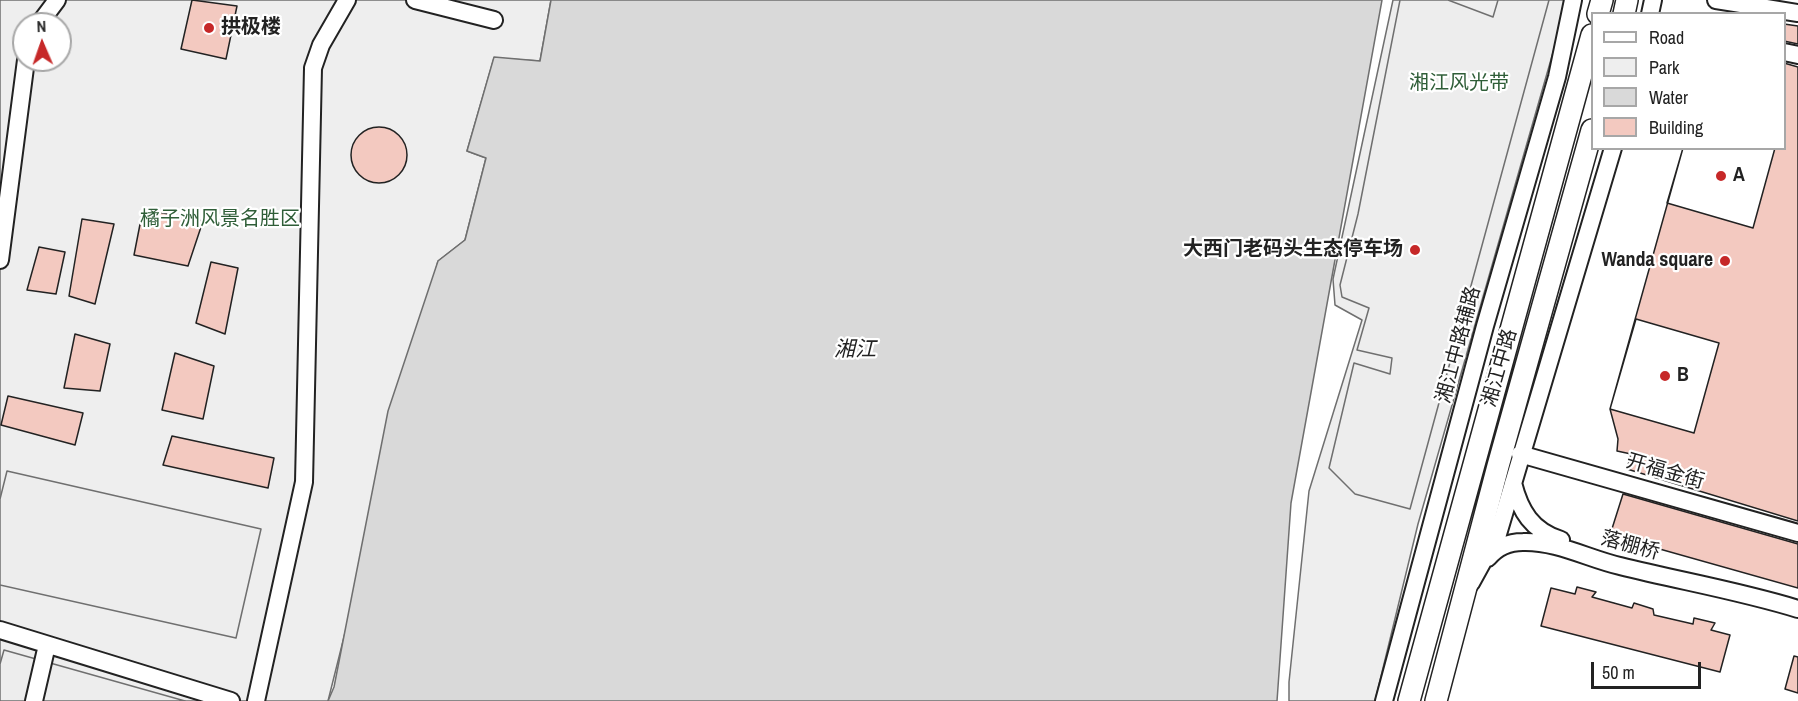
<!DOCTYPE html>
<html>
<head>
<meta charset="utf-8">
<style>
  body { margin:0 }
  #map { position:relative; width:1798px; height:701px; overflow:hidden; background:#fff; font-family:"Archivo Narrow",sans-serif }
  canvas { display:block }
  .legend { position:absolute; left:1591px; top:12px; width:195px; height:138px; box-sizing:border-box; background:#fff; border:2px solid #a7a7a7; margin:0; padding:8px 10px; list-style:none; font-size:18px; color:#222 }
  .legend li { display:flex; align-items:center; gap:12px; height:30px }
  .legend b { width:30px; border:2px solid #a7a7a7 }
  .north { position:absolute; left:12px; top:12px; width:60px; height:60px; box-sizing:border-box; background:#fff; border:2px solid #a7a7a7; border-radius:50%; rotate:358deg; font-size:16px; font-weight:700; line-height:24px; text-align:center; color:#222 }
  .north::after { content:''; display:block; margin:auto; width:21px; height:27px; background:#c62828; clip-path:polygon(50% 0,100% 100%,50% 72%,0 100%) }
  .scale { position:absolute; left:1591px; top:662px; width:110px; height:27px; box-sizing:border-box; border:3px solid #222; border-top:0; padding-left:8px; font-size:18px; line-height:21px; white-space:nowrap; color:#222; -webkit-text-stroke:4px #fff; paint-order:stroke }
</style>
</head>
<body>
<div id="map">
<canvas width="1798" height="701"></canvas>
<ul class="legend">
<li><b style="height:8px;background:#fff"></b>Road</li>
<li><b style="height:16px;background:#eee"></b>Park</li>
<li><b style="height:16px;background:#d9d9d9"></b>Water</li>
<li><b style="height:16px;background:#f3c9c0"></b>Building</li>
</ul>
<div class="north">N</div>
<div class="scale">50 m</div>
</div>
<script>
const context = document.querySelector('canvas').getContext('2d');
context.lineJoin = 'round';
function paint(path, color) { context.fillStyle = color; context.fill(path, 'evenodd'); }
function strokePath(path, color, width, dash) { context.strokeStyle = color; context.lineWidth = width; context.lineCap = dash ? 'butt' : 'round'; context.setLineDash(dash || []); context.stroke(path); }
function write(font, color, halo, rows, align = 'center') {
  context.font = font + ' "Archivo Narrow","Noto Sans SC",sans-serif'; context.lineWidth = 4.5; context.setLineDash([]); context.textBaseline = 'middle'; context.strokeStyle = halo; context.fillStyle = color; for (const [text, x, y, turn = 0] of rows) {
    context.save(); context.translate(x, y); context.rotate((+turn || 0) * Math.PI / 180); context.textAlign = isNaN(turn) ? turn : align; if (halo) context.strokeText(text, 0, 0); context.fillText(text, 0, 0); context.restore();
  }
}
const green = new Path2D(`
  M 0,0 L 551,0 L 540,61 L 494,58 L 467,151 L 486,158 L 465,240 L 438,261 L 328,701 L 0,701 ZM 24,24 L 60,24 L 60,60 L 24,60 Z
  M 1393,0 L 1568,0 L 1418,524 L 1375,701 L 1289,701 L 1289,682 L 1309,491 L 1362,320 L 1335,305 L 1333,279 Z`);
paint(green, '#eee');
strokePath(green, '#6f6f6f', 1.5);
const parking = new Path2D(`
  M 1400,0 L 1448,0 L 1493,17 L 1498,0 L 1549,0 L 1410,509 L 1355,494 L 1329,468 L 1354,363 L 1390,374 L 1392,358 L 1357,350 L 1369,308 L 1342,297 L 1340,285 L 1358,214 Z
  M 7,471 L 261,529 L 236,638 L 0,585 L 0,499 Z
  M 4,650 L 185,701 L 0,701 L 0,664 Z`);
paint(parking, '#ededed');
strokePath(parking, '#6f6f6f', 1.5);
const water = new Path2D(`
  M 551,0 L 1382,0 L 1291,503 L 1277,701 L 328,701 L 334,687 L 388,411 L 438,261 L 465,240 L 486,158 L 467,151 L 494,57 L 540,61 Z`);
paint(water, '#d9d9d9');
strokePath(water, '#6f6f6f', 1.5);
const building = new Path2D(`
  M 192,0 L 237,6 L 226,59 L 181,49 Z
  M 1784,24 L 1798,26 L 1798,44 L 1784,41 Z
  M 1784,63 L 1798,67 L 1798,521 L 1627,469 L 1631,454 L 1617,451 L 1618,439 L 1610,409 L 1683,148 L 1784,148 Z
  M351 155a28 28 0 1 1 56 0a28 28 0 1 1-56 0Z
  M 1683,148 L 1775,148 L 1753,228 L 1667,203 Z
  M 143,209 L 203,221 L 188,266 L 134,255 Z
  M 82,219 L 114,224 L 95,304 L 69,296 Z
  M 39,247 L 65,252 L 56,294 L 27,290 Z
  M 211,262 L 238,268 L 225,334 L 196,323 Z
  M 1636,319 L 1719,343 L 1694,433 L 1610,409 Z
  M 75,334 L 110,344 L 100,391 L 64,388 Z
  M 175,353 L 214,366 L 203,419 L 162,410 Z
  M 8,396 L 83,413 L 75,445 L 1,425 Z
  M 172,436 L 274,458 L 268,488 L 163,465 Z
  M 1623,494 L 1798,544 L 1798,588 L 1610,535 Z
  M 1577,587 L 1596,592 L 1592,597 L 1632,608 L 1634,603 L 1653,609 L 1654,615 L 1693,624 L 1694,618 L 1715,623 L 1711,630 L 1730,635 L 1720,672 L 1541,626 L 1551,588 L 1575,594 Z
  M 1794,656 L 1798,657 L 1798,693 L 1785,689 Z`);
paint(building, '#f3c9c0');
strokePath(building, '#222', 1.5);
const minor = new Path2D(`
  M 415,0 L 494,20
  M 1716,0 L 1798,13
  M 1650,14 L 1653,0
  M 39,24 L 57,0
  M 1784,52 L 1798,55
  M 0,260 L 26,60
  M 1520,454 L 1798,533
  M 1513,483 C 1520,511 1532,531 1561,540
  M 1488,558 C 1497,547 1509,542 1523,542 C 1557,541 1589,559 1620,566 C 1680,581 1740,591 1798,609
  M 1471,583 L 1498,534 L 1613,148
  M 0,630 L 231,701
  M 34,701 L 47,645
  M 256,701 L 304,482 L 313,68 L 321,45 L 347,0
  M 1384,701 L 1485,326 L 1557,77 L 1573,0`);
const major = new Path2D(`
  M 1598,14 L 1602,0
  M 1624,14 L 1627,0
  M 1409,701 L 1592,35
  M 1436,701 L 1498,466 L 1592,130`);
strokePath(minor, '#222', 20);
strokePath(major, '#222', 24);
strokePath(minor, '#fff', 16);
strokePath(major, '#fff', 21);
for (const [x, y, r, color] of [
  [209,28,6,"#c62828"],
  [1721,176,6,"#c62828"],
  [1415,250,6,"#c62828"],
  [1725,261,6,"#c62828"],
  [1665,376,6,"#c62828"]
]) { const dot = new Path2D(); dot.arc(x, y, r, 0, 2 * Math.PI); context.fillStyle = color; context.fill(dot); strokePath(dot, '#fff', 2); }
write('bold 20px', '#222', '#fff', [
  ["拱极楼",221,28],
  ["A",1733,176],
  ["大西门老码头生态停车场",1403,250,"right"],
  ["Wanda square",1713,261,"right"],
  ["B",1677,376]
], 'left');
write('20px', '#2f5e38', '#fff', [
  ["湘江风光带",1459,84],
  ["橘子洲风景名胜区",220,220]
]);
write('20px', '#222', '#fff', [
  ["湘江中路辅路",1459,345,-75],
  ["湘江中路",1500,368,-74],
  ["开福金街",1665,472,16],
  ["落棚桥",1630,546,15]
]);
write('italic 21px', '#222', '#fff', [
  ["湘江",855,350]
]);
</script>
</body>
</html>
